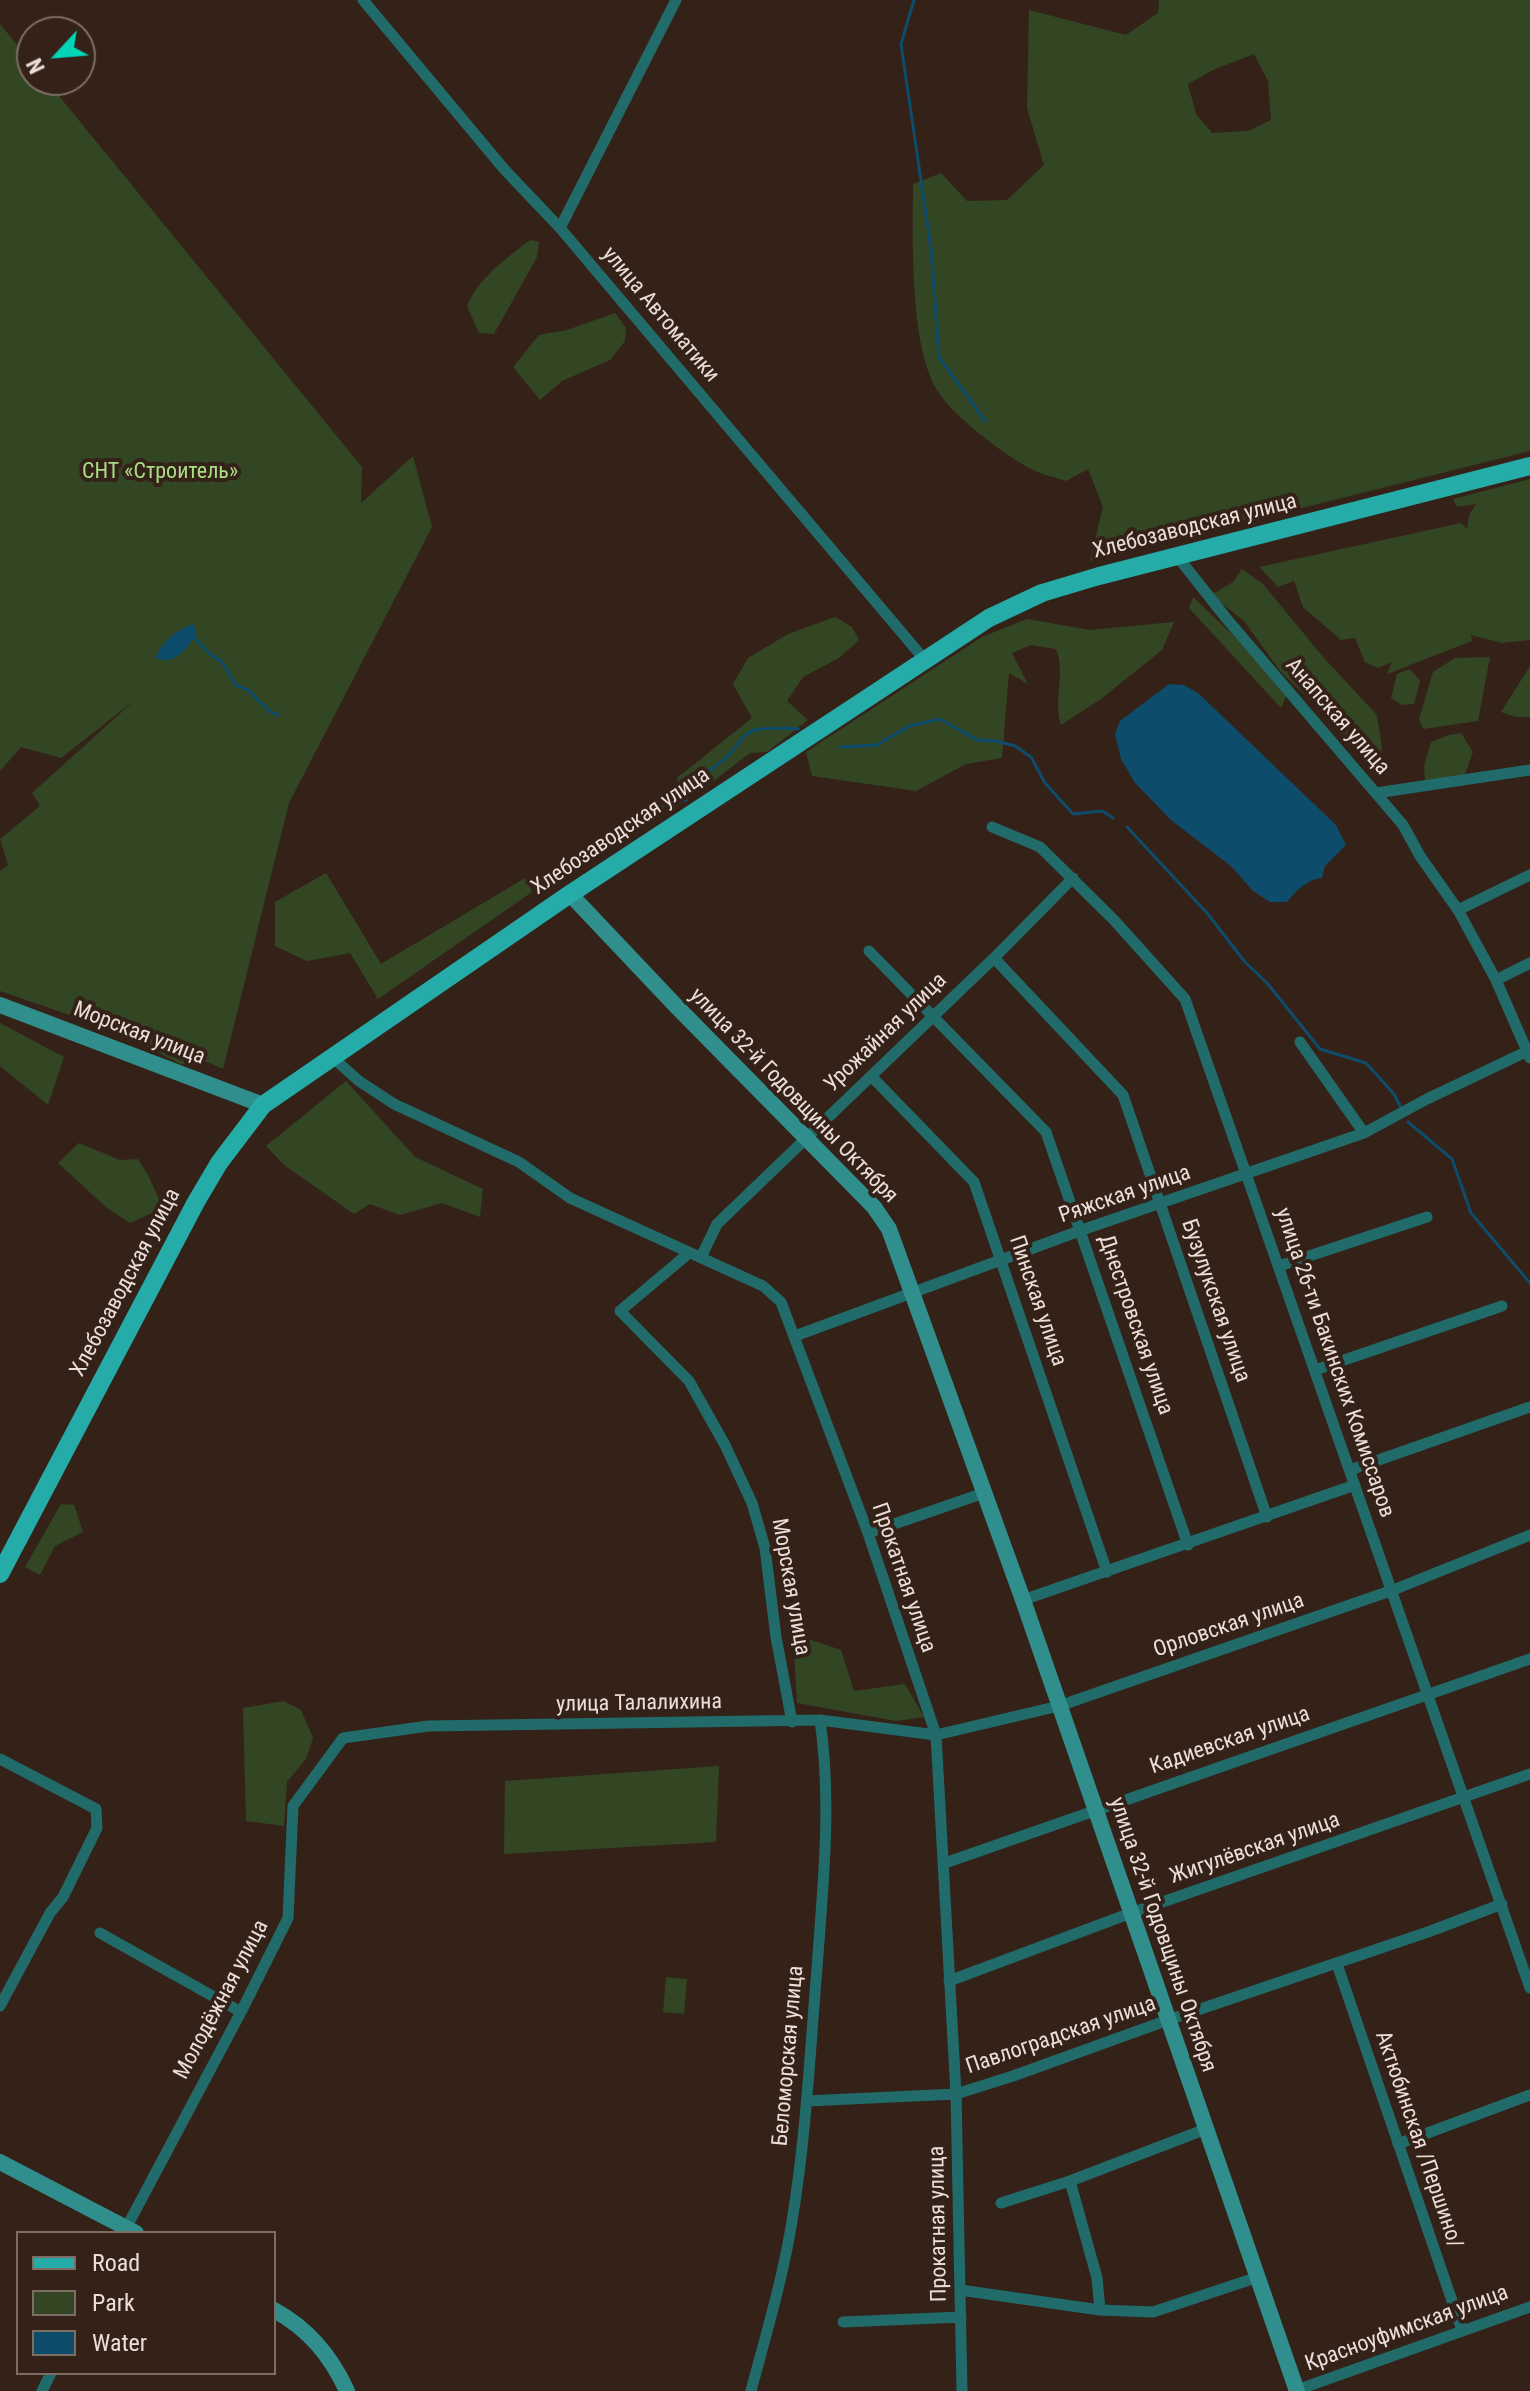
<!DOCTYPE html>
<html>
<head>
<meta charset="utf-8">
<style>
  body { margin:0 }
  #map { position:relative; width:1530px; height:2391px; overflow:hidden; background:#342219; font-family:"Roboto Condensed",sans-serif }
  canvas { display:block }
  .legend { position:absolute; left:16px; top:2231px; width:260px; height:144px; box-sizing:border-box; background:#342219; border:2px solid #7d6d65; margin:0; padding:10px 14px; list-style:none; font-size:24px; color:#ebded8 }
  .legend li { display:flex; align-items:center; gap:16px; height:40px }
  .legend b { width:40px; border:2px solid #7d6d65 }
  .north { position:absolute; left:16px; top:16px; width:80px; height:80px; box-sizing:border-box; background:#342219; border:2px solid #7d6d65; border-radius:50%; rotate:244deg; font-size:22px; font-weight:700; line-height:32px; text-align:center; color:#ebded8 }
  .north::after { content:''; display:block; margin:auto; width:28px; height:36px; background:#01d5b7; clip-path:polygon(50% 0,100% 100%,50% 72%,0 100%) }
</style>
</head>
<body>
<div id="map">
<canvas width="1530" height="2391"></canvas>
<ul class="legend">
<li><b style="height:10px;background:#25aba8"></b>Road</li>
<li><b style="height:22px;background:#324624"></b>Park</li>
<li><b style="height:22px;background:#0e4c6c"></b>Water</li>
</ul>
<div class="north">N</div>
</div>
<script>
const context = document.querySelector('canvas').getContext('2d');
context.lineJoin = 'round';
function paint(path, color) { context.fillStyle = color; context.fill(path, 'evenodd'); }
function strokePath(path, color, width, dash) { context.strokeStyle = color; context.lineWidth = width; context.lineCap = dash ? 'butt' : 'round'; context.setLineDash(dash || []); context.stroke(path); }
function write(font, color, halo, rows, align = 'center') {
  context.font = font + ' "Roboto Condensed",sans-serif'; context.lineWidth = 8; context.setLineDash([]); context.textBaseline = 'middle'; context.strokeStyle = halo; context.fillStyle = color; for (const [text, x, y, turn = 0] of rows) {
    context.save(); context.translate(x, y); context.rotate((+turn || 0) * Math.PI / 180); context.textAlign = isNaN(turn) ? turn : align; if (halo) context.strokeText(text, 0, 0); context.fillText(text, 0, 0); context.restore();
  }
}
paint(new Path2D(`
  M 1159,0 L 1530,0 L 1530,451 L 1090,561 L 1103,507 L 1088,469 L 1066,481 C 1055,477 1042,475 1031,469 C 1006,456 951,415 937,390 C 909,343 913,239 913,184 L 941,173 L 967,201 L 1007,200 L 1044,165 L 1027,108 L 1029,10 L 1126,35 L 1158,13 ZM 1254,54 L 1268,81 L 1271,120 L 1248,131 L 1212,133 L 1196,114 L 1188,84 L 1215,69 Z
  M 0,24 L 32,63 L 32,80 L 46,80 L 362,467 L 361,503 L 413,456 L 432,527 L 289,803 L 223,1069 L 208,1062 L 180,1064 L 119,1032 L 0,991 L 0,871 L 8,865 L 0,839 L 40,806 L 32,793 L 135,700 L 61,758 L 21,747 L 0,771 Z
  M 530,240 L 539,242 L 537,257 L 494,334 L 479,333 L 467,306 C 479,277 506,259 530,240 Z
  M 615,313 L 626,328 L 625,341 L 610,360 L 562,381 L 540,400 L 513,367 L 539,335 L 567,330 Z
  M 1530,479 L 1530,640 L 1502,643 L 1471,635 L 1472,641 L 1387,674 L 1392,662 L 1378,668 L 1365,662 L 1355,638 L 1341,640 L 1303,607 L 1294,581 L 1278,587 L 1259,567 L 1461,523 L 1467,529 L 1469,515 L 1476,504 L 1457,507 L 1453,499 Z
  M 1242,569 L 1263,584 L 1324,658 L 1377,715 L 1382,748 L 1378,770 L 1321,712 L 1318,700 L 1312,702 L 1280,671 L 1244,621 L 1211,595 L 1233,582 Z
  M 1193,597 L 1238,640 L 1286,696 L 1281,708 L 1189,608 Z
  M 835,617 L 852,627 L 859,640 L 839,658 L 803,677 L 787,701 L 808,720 L 767,752 L 750,753 L 699,792 L 678,791 L 677,778 L 752,718 L 733,684 L 748,658 L 788,634 Z
  M 1027,619 L 1090,630 L 1174,622 L 1162,650 L 1101,699 L 1061,725 C 1053,700 1066,673 1056,649 L 1031,645 L 1012,653 L 1028,684 L 1009,673 L 1002,758 L 966,764 L 916,791 L 812,776 L 806,752 L 982,637 Z
  M 1490,657 L 1478,721 L 1423,729 L 1419,719 L 1433,672 L 1455,658 Z
  M 1530,666 L 1530,717 L 1516,717 L 1501,712 Z
  M 1410,669 L 1420,681 L 1414,704 L 1402,705 L 1391,698 L 1397,674 Z
  M 1461,733 L 1473,752 L 1464,777 L 1425,780 L 1424,766 L 1431,742 L 1449,735 Z
  M 326,873 L 381,964 L 525,878 L 532,892 L 378,999 L 350,953 L 307,961 L 275,946 L 275,902 Z
  M 0,1023 L 64,1057 L 48,1105 L 0,1066 Z
  M 346,1081 L 415,1157 L 483,1189 L 480,1217 L 442,1203 L 400,1215 L 370,1204 L 354,1214 L 284,1165 L 266,1146 Z
  M 79,1143 L 120,1160 L 138,1159 L 148,1175 L 163,1208 L 130,1223 L 107,1208 L 58,1163 Z
  M 61,1504 L 74,1505 L 83,1532 L 55,1546 L 40,1575 L 25,1567 Z
  M 793,1634 L 841,1650 L 854,1691 L 905,1684 L 924,1717 L 896,1721 L 797,1703 Z
  M 284,1701 L 301,1710 L 313,1738 L 306,1759 L 287,1782 L 284,1826 L 246,1821 L 243,1708 Z
  M 719,1766 L 716,1842 L 504,1854 L 505,1781 Z
  M 666,1977 L 687,1979 L 684,2014 L 663,2012 Z`), '#324624');
paint(new Path2D(`
  M 194,624 L 196,636 C 186,649 174,666 156,658 C 159,644 180,627 194,624 Z
  M 1169,684 L 1184,685 L 1198,693 L 1336,825 L 1346,845 L 1325,866 L 1322,878 C 1307,879 1296,891 1287,902 L 1270,902 L 1253,891 L 1231,866 L 1172,821 L 1135,783 L 1121,759 L 1115,734 L 1120,721 Z`), '#0e4c6c');
strokePath(new Path2D(`
  M 914,0 L 901,44 L 931,249 L 939,357 L 985,421
  M 193,636 L 210,654 L 222,662 L 236,685 L 248,690 L 269,711 L 278,715
  M 841,747 L 877,745 L 909,726 L 940,719 L 977,740 L 996,741 L 1015,746 L 1031,757 L 1045,783 L 1073,814 L 1102,811 L 1113,818
  M 662,806 L 686,800 C 693,776 711,772 728,756 C 738,746 740,736 754,730 C 760,728 790,728 798,729
  M 1127,827 L 1207,913 L 1245,962 L 1267,983 L 1320,1049 L 1366,1063 L 1394,1094 L 1400,1106
  M 1408,1122 L 1452,1159 L 1471,1213 L 1530,1283`), '#0e4c6c', 3);
strokePath(new Path2D(`
  M 363,0 L 504,169 L 560,228 L 924,659
  M 560,228 L 676,0
  M 1177,556 L 1226,618 L 1403,825 L 1420,856 L 1458,910 L 1496,980 L 1530,1058
  M 1376,793 L 1530,770
  M 992,827 L 1040,847 L 1114,920 L 1185,999 L 1530,1988
  M 1458,910 L 1530,875
  M 869,951 L 1046,1132 L 1188,1545
  M 994,958 L 1123,1095 L 1267,1517
  M 1496,980 L 1530,963
  M 331,1056 L 359,1081 L 394,1104 L 519,1162 L 570,1198 L 763,1286 L 781,1302 L 868,1533 L 936,1735 L 956,2094 L 962,2391
  M 872,1077 L 974,1182 L 1107,1572
  M 1364,1133 L 1427,1099 L 1530,1050
  M 689,1253 L 620,1311 L 689,1381 L 725,1445 L 752,1503 L 765,1548 L 776,1637 L 792,1722
  M 701,1257 L 717,1224 L 994,958 L 1073,878
  M 1279,1266 L 1427,1217
  M 795,1336 L 1082,1230 L 1364,1133 L 1300,1042
  M 1315,1370 L 1502,1306
  M 1350,1470 L 1530,1407
  M 868,1533 L 984,1493
  M 1023,1600 L 1355,1485
  M 0,1759 L 96,1809 L 97,1828 L 63,1897 L 50,1913 L 0,2006
  M 945,1863 L 1530,1659
  M 100,1933 L 241,2012
  M 1337,1964 L 1462,2330
  M 949,1981 L 1131,1913 L 1530,1774
  M 807,2101 L 956,2094 L 1013,2076 L 1168,2020 L 1428,1932 L 1502,1904
  M 1398,2144 L 1530,2095
  M 1070,2181 L 1097,2278 L 1100,2310
  M 1001,2203 L 1070,2181 L 1206,2129
  M 124,2232 L 241,2012 L 288,1918 L 293,1806 L 343,1738 L 428,1726 L 820,1720 L 936,1735 L 1059,1706 L 1393,1590 L 1530,1535
  M 960,2290 L 1100,2310 L 1153,2312 L 1258,2277
  M 843,2322 L 961,2317
  M 1297,2390 L 1530,2307
  M 42,2391 L 51,2373
  M 751,2391 C 766,2334 783,2278 792,2221 C 806,2137 810,2052 817,1968 C 823,1885 832,1803 820,1720`), '#216c6a', 11);
strokePath(new Path2D(`
  M 570,894 L 676,1006 L 874,1207 L 889,1229 L 1023,1600 L 1297,2391
  M 0,1005 L 263,1105
  M 0,2162 L 136,2233
  M 274,2310 C 309,2329 331,2356 347,2391`), '#308f8c', 16);
strokePath(new Path2D(`
  M 0,1574 L 196,1202 L 219,1163 L 263,1105 L 570,894 L 989,618 L 1042,593 L 1099,576 L 1530,466`), '#25aba8', 18);
write('22px', '#ebded8', '#342219', [
  ["улица Автоматики",660,315,50],
  ["Хлебозаводская улица",1195,527,-14],
  ["Анапская улица",1337,717,49],
  ["Хлебозаводская улица",621,832,-34],
  ["Урожайная улица",886,1033,-44],
  ["Морская улица",139,1034,21],
  ["улица 32-й Годовщины Октября",793,1096,46],
  ["Ряжская улица",1125,1195,-19],
  ["Хлебозаводская улица",126,1283,-62],
  ["Пинская улица",1037,1301,71],
  ["Бузулукская улица",1215,1301,71],
  ["Днестровская улица",1135,1325,71],
  ["улица 26-ти Бакинских Комиссаров",1334,1363,71],
  ["Прокатная улица",903,1578,71],
  ["Морская улица",790,1587,80],
  ["Орловская улица",1229,1626,-19],
  ["улица Талалихина",639,1704,-1],
  ["Кадиевская улица",1230,1741,-19],
  ["Жигулёвская улица",1255,1849,-19],
  ["улица 32-й Годовщины Октября",1162,1935,71],
  ["Молодёжная улица",222,2000,-62],
  ["Павлоградская улица",1061,2036,-19],
  ["Беломорская улица",789,2056,-85],
  ["Актюбинская /Першино/",1418,2140,71],
  ["Прокатная улица",939,2224,-91],
  ["Красноуфимская улица",1407,2329,-20]
]);
write('22px', '#a9dd84', '#342219', [
  ["СНТ «Строитель»",160,472]
]);
</script>
</body>
</html>
